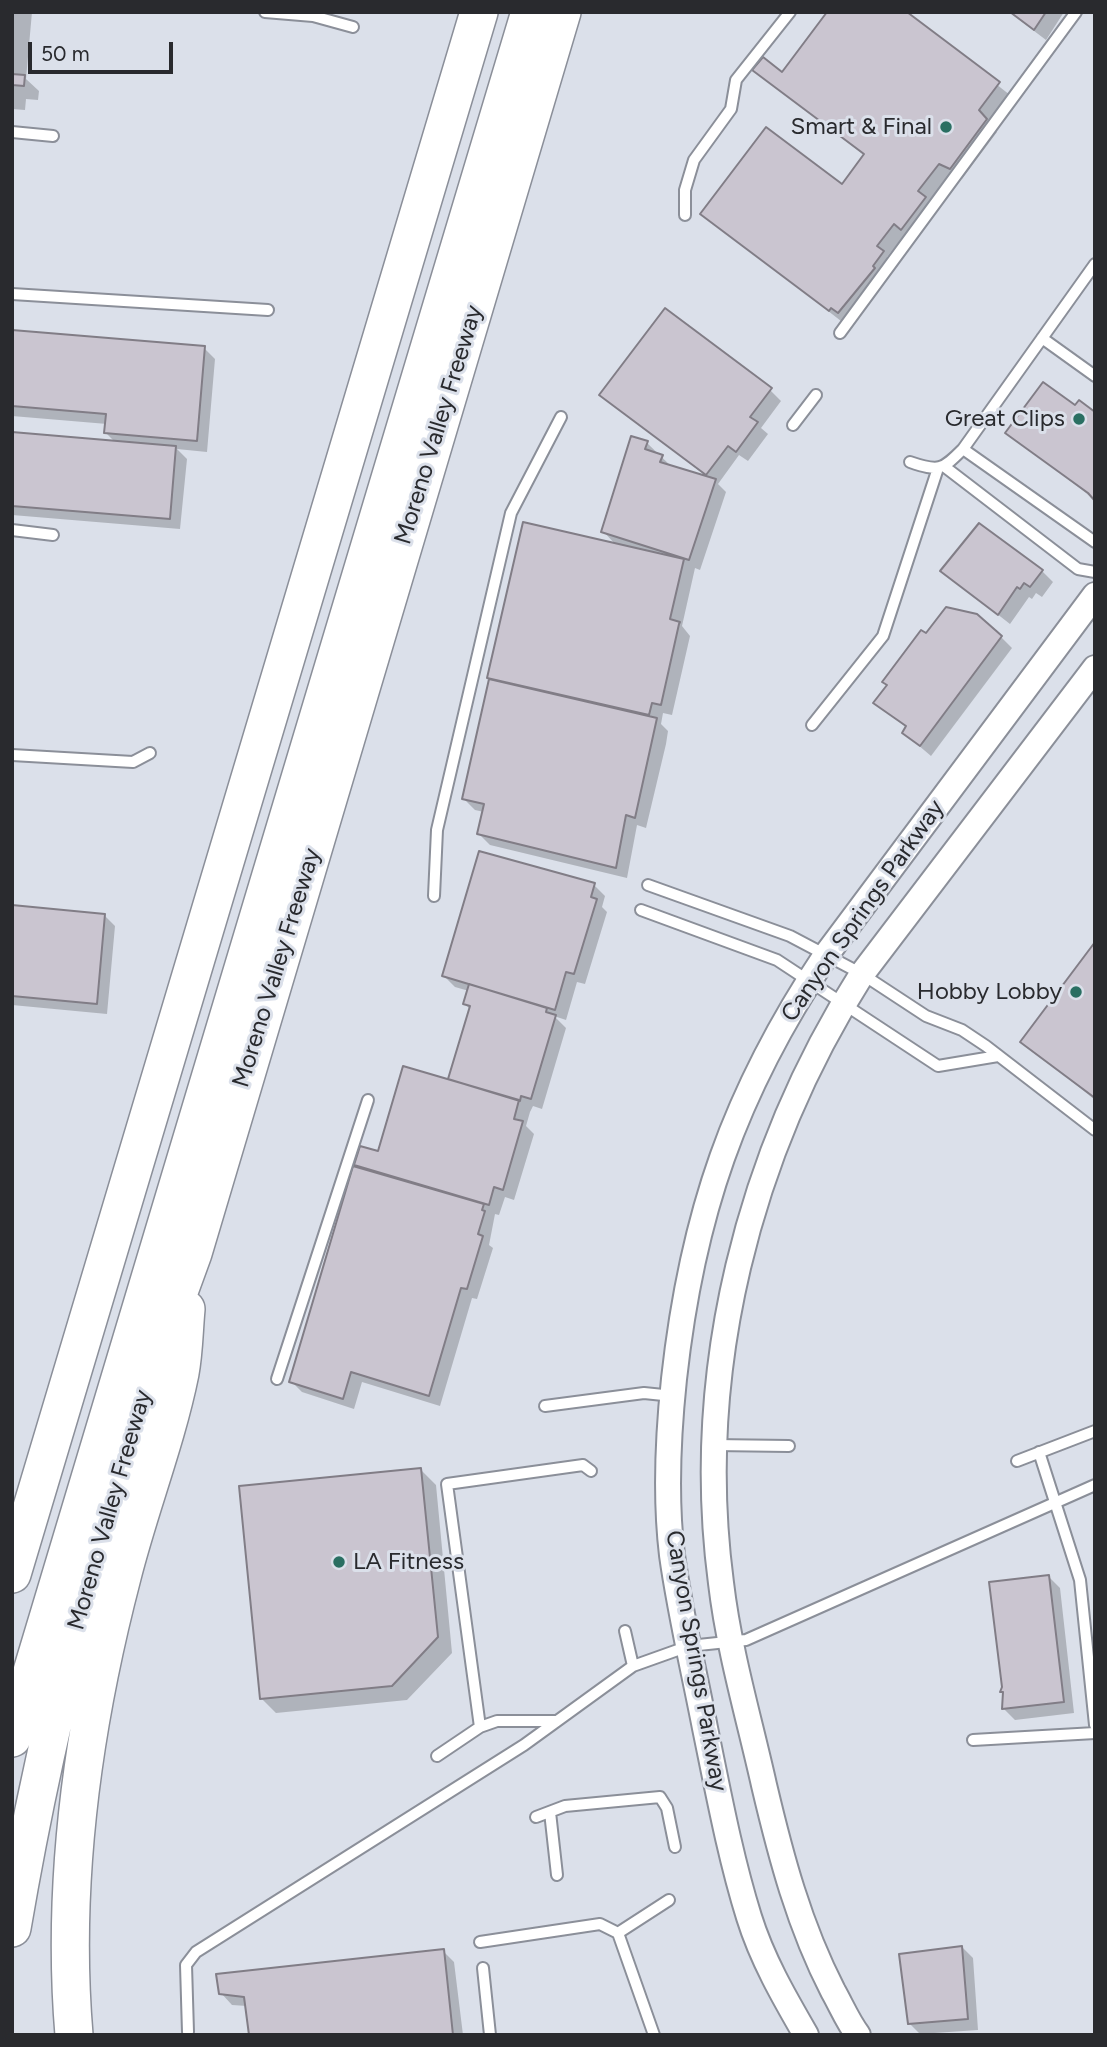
<!DOCTYPE html>
<html>
<head>
<meta charset="utf-8">
<style>
  body { margin:0 }
  #map { position:relative; width:1107px; height:2047px; overflow:hidden; background:#dbe0ea; font-family:Figtree,sans-serif }
  canvas { display:block }
  .frame { position:absolute; inset:0; border:14px solid #292a2e; pointer-events:none }
  .scale { position:absolute; left:28px; top:42px; width:145px; height:32px; box-sizing:border-box; border:4px solid #292a2e; border-top:0; padding-left:9px; font-size:21px; line-height:24px; white-space:nowrap; color:#292a2e; -webkit-text-stroke:5px #dbe0ea; paint-order:stroke }
</style>
</head>
<body>
<div id="map">
<canvas width="1107" height="2047"></canvas>
<div class="frame"></div>
<div class="scale">50 m</div>
</div>
<script>
const context = document.querySelector('canvas').getContext('2d');
context.lineJoin = 'round';
function paint(path, color) { context.fillStyle = color; context.fill(path, 'evenodd'); }
function strokePath(path, color, width, dash) { context.strokeStyle = color; context.lineWidth = width; context.lineCap = dash ? 'butt' : 'round'; context.setLineDash(dash || []); context.stroke(path); }
function write(font, color, halo, rows, align = 'center') {
  context.font = font + ' Figtree,sans-serif'; context.lineWidth = 6; context.setLineDash([]); context.textBaseline = 'middle'; context.strokeStyle = halo; context.fillStyle = color; for (const [text, x, y, turn = 0] of rows) {
    context.save(); context.translate(x, y); context.rotate((+turn || 0) * Math.PI / 180); context.textAlign = isNaN(turn) ? turn : align; if (halo) context.strokeText(text, 0, 0); context.fillText(text, 0, 0); context.restore();
  }
}
paint(new Path2D(`
  M 12,12 L 32,12 L 26,79 L 39,91 L 38,100 L 26,99 L 25,110 L 12,109 Z
  M 904,12 L 1010,95 L 989,122 L 997,132 L 962,179 L 950,174 L 928,203 L 936,210 L 913,240 L 905,234 L 887,257 L 893,264 L 850,323 L 843,318 L 841,321 L 703,214 L 842,186 L 865,156 L 755,70 L 783,74 Z
  M 1009,12 L 1064,12 L 1046,40 Z
  M 12,332 L 204,348 L 215,359 L 207,452 L 177,449 L 187,459 L 180,529 L 12,515 L 12,434 L 116,443 L 106,433 L 107,424 L 12,416 Z
  M 1044,385 L 1095,500 L 1008,433 Z
  M 770,390 L 781,401 L 761,428 L 768,434 L 748,461 L 739,455 L 718,484 L 726,492 L 700,570 L 695,568 L 682,626 L 690,636 L 672,715 L 663,713 L 661,724 L 668,731 L 666,744 L 646,828 L 637,825 L 627,878 L 490,845 L 479,834 L 484,812 L 475,810 L 464,799 L 524,524 L 616,545 L 603,531 L 647,443 L 673,468 L 710,479 L 602,395 Z
  M 942,571 L 1042,571 L 1053,582 L 1042,597 L 1036,593 L 1032,599 L 1029,597 L 1010,624 Z
  M 927,636 L 1001,637 L 1012,648 L 931,756 L 904,733 L 907,728 L 875,703 Z
  M 594,885 L 605,896 L 602,907 L 607,912 L 585,984 L 577,982 L 566,1020 L 554,1016 L 566,1028 L 542,1109 L 533,1106 L 530,1112 L 526,1126 L 534,1134 L 514,1200 L 505,1197 L 499,1215 L 495,1214 L 489,1245 L 493,1248 L 477,1299 L 472,1298 L 440,1406 L 362,1382 L 354,1409 L 302,1392 L 291,1381 L 361,1148 L 379,1154 L 449,1081 L 471,1010 L 465,1004 L 469,991 L 455,987 L 444,976 Z
  M 12,907 L 104,915 L 115,926 L 107,1014 L 12,1005 Z
  M 1095,945 L 1095,1100 L 1023,1042 Z
  M 421,1470 L 436,1485 L 452,1653 L 407,1700 L 276,1713 L 261,1698 Z
  M 1049,1577 L 1060,1588 L 1074,1713 L 1015,1720 L 1004,1709 L 1005,1694 L 1002,1691 Z
  M 962,1947 L 973,1958 L 978,2030 L 920,2034 L 909,2023 Z
  M 443,1951 L 454,1962 L 463,2035 L 251,2035 L 247,2006 L 232,2005 L 221,1993 Z`), '#0003');
const building = new Path2D(`
  M 827,12 L 907,12 L 1000,82 L 979,110 L 987,119 L 950,169 L 939,164 L 918,191 L 926,197 L 901,230 L 894,224 L 877,246 L 884,251 L 873,266 L 875,268 L 838,313 L 831,308 L 829,311 L 700,214 L 766,127 L 842,184 L 864,154 L 752,70 L 763,57 L 782,72 Z
  M 1010,12 L 1046,12 L 1034,30 Z
  M 12,74 L 25,75 L 24,86 L 12,85 Z
  M 665,308 L 772,388 L 750,417 L 758,422 L 736,452 L 728,446 L 706,475 L 599,395 Z
  M 12,330 L 205,346 L 197,441 L 104,433 L 106,414 L 12,406 Z
  M 1043,382 L 1075,405 L 1079,400 L 1095,412 L 1095,501 L 1088,493 L 1005,433 Z
  M 12,432 L 176,446 L 170,519 L 12,506 Z
  M 631,436 L 648,441 L 645,449 L 663,455 L 660,462 L 716,479 L 689,560 L 601,532 Z
  M 523,522 L 684,559 L 670,619 L 680,622 L 679,624 L 661,705 L 652,703 L 649,715 L 487,678 Z
  M 979,523 L 1043,570 L 1030,587 L 1024,583 L 1020,589 L 1017,587 L 998,615 L 940,571 Z
  M 946,607 L 977,614 L 1002,636 L 920,746 L 902,733 L 906,726 L 873,703 L 887,685 L 882,682 L 921,630 L 926,633 Z
  M 489,679 L 657,718 L 635,818 L 626,815 L 616,868 L 477,834 L 484,804 L 462,799 Z
  M 479,851 L 595,883 L 591,897 L 597,899 L 574,974 L 566,972 L 555,1010 L 442,976 Z
  M 12,905 L 105,914 L 97,1004 L 12,996 Z
  M 1095,942 L 1095,1098 L 1020,1042 Z
  M 469,984 L 547,1008 L 546,1012 L 556,1015 L 531,1099 L 521,1096 L 520,1101 L 448,1079 L 470,1006 L 463,1004 Z
  M 403,1066 L 519,1100 L 514,1119 L 523,1121 L 503,1190 L 494,1187 L 489,1205 L 354,1165 L 360,1146 L 378,1151 Z
  M 353,1166 L 484,1204 L 482,1210 L 485,1211 L 478,1234 L 483,1236 L 467,1289 L 461,1288 L 429,1396 L 351,1372 L 343,1399 L 289,1382 Z
  M 421,1468 L 438,1637 L 392,1686 L 260,1699 L 239,1486 Z
  M 1049,1575 L 1064,1702 L 1002,1709 L 1003,1692 L 1000,1692 L 1002,1687 L 989,1582 Z
  M 962,1946 L 968,2019 L 908,2024 L 899,1954 Z
  M 444,1949 L 453,2035 L 249,2035 L 244,1997 L 219,1994 L 216,1974 Z`);
paint(building, '#cac5d0');
strokePath(building, '#817d86', 2);
const service = new Path2D(`
  M 265,12 L 313,16 L 353,27
  M 12,132 L 53,136
  M 685,215 L 685,190 L 694,160 L 731,109 L 736,80 L 790,12
  M 12,294 L 268,310
  M 840,333 L 1076,12
  M 1042,338 L 1095,376
  M 793,425 L 816,395
  M 963,449 L 1095,542
  M 910,462 C 939,472 942,470 963,449 L 1095,264
  M 945,467 L 1078,569 L 1095,572
  M 12,530 L 53,535
  M 812,725 L 883,636 L 938,468
  M 12,755 L 133,762 L 150,753
  M 648,885 L 790,936 L 862,974 L 926,1016 L 962,1030 L 986,1046 L 1095,1130
  M 434,896 L 437,830 L 511,513 L 561,417
  M 641,910 L 777,960 L 938,1066 L 998,1056
  M 277,1379 L 368,1100
  M 545,1406 L 644,1393 L 673,1396
  M 714,1445 L 789,1446
  M 1039,1452 L 1080,1580 L 1095,1725
  M 1017,1461 L 1095,1431
  M 625,1631 L 633,1666
  M 480,1727 L 447,1484 L 583,1465 L 591,1471
  M 973,1740 L 1095,1733
  M 437,1756 L 480,1727 L 497,1721 L 557,1721
  M 550,1812 L 557,1875
  M 536,1817 L 565,1806 L 660,1797 L 667,1808 L 675,1847
  M 618,1933 L 669,1900
  M 480,1942 L 600,1924 L 618,1933 L 654,2035
  M 483,1968 L 490,2035
  M 188,2032 L 186,1965 L 196,1952 L 524,1745 L 633,1666 L 689,1646 L 746,1640 L 1095,1485`);
const tertiary = new Path2D(`
  M 806,2035 C 784,1997 762,1959 749,1917 C 730,1856 718,1791 705,1728 C 694,1671 680,1613 672,1555 C 665,1497 668,1436 674,1379 C 692,1215 734,1093 826,955 L 1095,595
  M 858,2035 C 848,2022 841,2005 833,1991 C 799,1925 781,1857 764,1785 C 749,1718 729,1651 721,1583 C 693,1372 748,1153 862,974 L 1095,668`);
const motorway = new Path2D(`
  M 12,1574 L 479,12
  M 12,1738 L 530,12
  M 12,1928 C 51,1698 112,1472 193,1253 L 562,12
  M 74,2035 C 61,1881 83,1726 122,1577 C 139,1509 166,1442 180,1373 C 184,1352 184,1330 186,1309`);
strokePath(service, '#8b8f99', 14);
strokePath(tertiary, '#8b8f99', 28);
strokePath(motorway, '#8b8f99', 40);
strokePath(service, '#fff', 10);
strokePath(tertiary, '#fff', 24);
strokePath(motorway, '#fff', 37);
for (const [x, y, r, color] of [
  [946,127,7,"#2a6f62"],
  [1079,419,7,"#2a6f62"],
  [1076,992,7,"#2a6f62"],
  [339,1562,7,"#2a6f62"]
]) { const dot = new Path2D(); dot.arc(x, y, r, 0, 2 * Math.PI); context.fillStyle = color; context.fill(dot); strokePath(dot, '#dbe0ea', 2.5); }
write('24px', '#292a2e', '#dbe0ea', [
  ["Smart & Final",932,127],
  ["Great Clips",1065,419],
  ["Hobby Lobby",1062,992],
  ["LA Fitness",353,1562,"left"]
], 'right');
write('24px', '#292a2e', '#dbe0ea', [
  ["Moreno Valley Freeway",439,425,-73],
  ["Canyon Springs Parkway",863,911,-55],
  ["Moreno Valley Freeway",277,968,-73],
  ["Moreno Valley Freeway",110,1510,-74],
  ["Canyon Springs Parkway",696,1661,80]
]);
</script>
</body>
</html>
